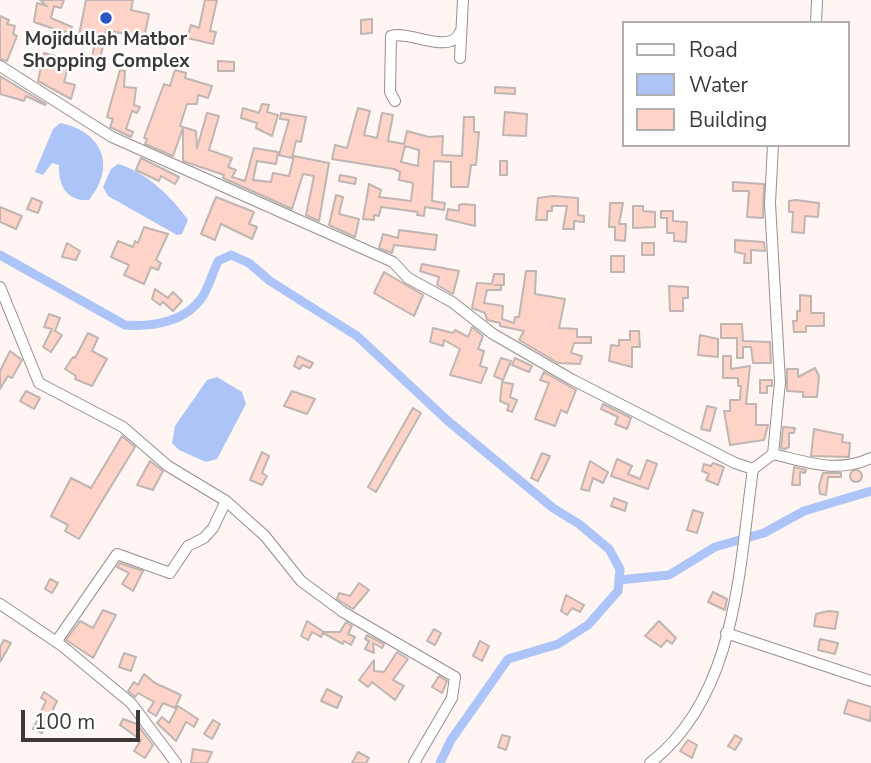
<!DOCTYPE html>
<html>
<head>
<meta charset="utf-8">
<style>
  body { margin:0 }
  #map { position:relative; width:871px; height:763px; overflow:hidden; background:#fff6f4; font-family:"Nunito Sans",sans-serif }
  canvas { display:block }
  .legend { position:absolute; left:622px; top:21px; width:228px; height:126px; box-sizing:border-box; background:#fff; border:2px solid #b1b0af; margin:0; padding:9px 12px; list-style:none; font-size:21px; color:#3d3938 }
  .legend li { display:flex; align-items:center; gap:14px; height:35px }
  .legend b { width:35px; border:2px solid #b1b0af }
  .scale { position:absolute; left:21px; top:710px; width:119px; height:32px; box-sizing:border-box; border:4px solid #3d3938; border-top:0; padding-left:9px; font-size:21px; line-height:24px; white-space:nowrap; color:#3d3938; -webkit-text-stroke:5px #fff; paint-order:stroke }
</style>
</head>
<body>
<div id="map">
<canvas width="871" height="763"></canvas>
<ul class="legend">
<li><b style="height:9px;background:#fff"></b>Road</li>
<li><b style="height:19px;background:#acc4f8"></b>Water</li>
<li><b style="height:19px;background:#ffd3c7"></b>Building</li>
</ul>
<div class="scale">100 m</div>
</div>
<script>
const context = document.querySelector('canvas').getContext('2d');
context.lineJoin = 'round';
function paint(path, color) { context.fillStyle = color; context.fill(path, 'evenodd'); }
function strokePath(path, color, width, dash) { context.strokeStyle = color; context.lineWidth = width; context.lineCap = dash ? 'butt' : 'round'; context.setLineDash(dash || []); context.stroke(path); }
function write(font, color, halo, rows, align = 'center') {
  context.font = font + ' "Nunito Sans",sans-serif'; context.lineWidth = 5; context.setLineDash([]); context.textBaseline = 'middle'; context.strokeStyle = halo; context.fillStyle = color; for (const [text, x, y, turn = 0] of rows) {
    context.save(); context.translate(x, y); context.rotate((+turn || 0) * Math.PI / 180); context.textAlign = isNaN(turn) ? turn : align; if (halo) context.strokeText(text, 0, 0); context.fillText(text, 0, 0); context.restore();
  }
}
paint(new Path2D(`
  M 60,123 C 102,131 117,166 89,200 C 67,202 58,185 59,165 L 52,163 L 43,175 L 35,172 L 53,129 Z
  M 118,164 C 145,171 173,198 188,220 L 182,234 L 177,235 L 108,196 L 103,187 L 111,169 Z
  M 217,377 L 242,392 L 246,404 L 217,459 L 206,462 L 179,450 L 172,443 L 175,426 L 207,380 Z`), '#acc4f8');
strokePath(new Path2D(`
  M 0,255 L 125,325 C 153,327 186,322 203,296 C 209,286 213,272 218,261 L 231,255 L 249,263 L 270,281 L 357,336 L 448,421 L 553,508 L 579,524 L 609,549 L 620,569 L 618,591 L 588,625 L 558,644 L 508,659 L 451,740 L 440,763
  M 619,580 L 669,575 L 715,547 L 764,533 L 804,511 L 871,491`), '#acc4f8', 9);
const building = new Path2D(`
  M 40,0 L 64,0 L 61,8 L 54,6 L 51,18 L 72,27 L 71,31 L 63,32 L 34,22 L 37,3 L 47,6 Z
  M 86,0 L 133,0 L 131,10 L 149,14 L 144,38 L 106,30 L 99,65 L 91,62 L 96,38 L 79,35 Z
  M 205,0 L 217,0 L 210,31 L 216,32 L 213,44 L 187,38 L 191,25 L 199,28 Z
  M 0,16 L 9,20 L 7,24 L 15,26 L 13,34 L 17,36 L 7,61 L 0,59 Z
  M 372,19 L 372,33 L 361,34 L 361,20 Z
  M 44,53 L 70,60 L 64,82 L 75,85 L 71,99 L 38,81 Z
  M 218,61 L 234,62 L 234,71 L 218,71 Z
  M 120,70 L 125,71 L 124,87 L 136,88 L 134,105 L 140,107 L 137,113 L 132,111 L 126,129 L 133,132 L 131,137 L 110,127 L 113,119 L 107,117 Z
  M 175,70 L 186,73 L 185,78 L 212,86 L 208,98 L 198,95 L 197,104 L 187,104 L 180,126 L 196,131 L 197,148 L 207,113 L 219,116 L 209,150 L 232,158 L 228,167 L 236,170 L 232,177 L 245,181 L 254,148 L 278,152 L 276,164 L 257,161 L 253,180 L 271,182 L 273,173 L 289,176 L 294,156 L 329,163 L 319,221 L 306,215 L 314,176 L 303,174 L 292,209 L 223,178 L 224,175 L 183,161 L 183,128 L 173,156 L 145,144 L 147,139 L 144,138 L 164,84 L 170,86 Z
  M 0,76 L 46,104 L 45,105 L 26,96 L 24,101 L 0,94 Z
  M 495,87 L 515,88 L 515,94 L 495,93 Z
  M 262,104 L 269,105 L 267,112 L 278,115 L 272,136 L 256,128 L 257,123 L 241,118 L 243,108 L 259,113 Z
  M 358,108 L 370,111 L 364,135 L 377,138 L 382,113 L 393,115 L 388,141 L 404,144 L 407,131 L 429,137 L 443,136 L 442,155 L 462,156 L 464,117 L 474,117 L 474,132 L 479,132 L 476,165 L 471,165 L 468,187 L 451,187 L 451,162 L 434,161 L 432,201 L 445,203 L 444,210 L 425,207 L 424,216 L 417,215 L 418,212 L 381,207 L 379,216 L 374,215 L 374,220 L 363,219 L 369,184 L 381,190 L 379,197 L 411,201 L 413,183 L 399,180 L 400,172 L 394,169 L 332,159 L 335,145 L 347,148 ZM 405,146 L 419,150 L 418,166 L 401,162 Z
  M 505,112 L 527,114 L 526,136 L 503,135 Z
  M 281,113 L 306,117 L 301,142 L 296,141 L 292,158 L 279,155 L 289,120 L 280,119 Z
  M 141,158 L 179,177 L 175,184 L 161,176 L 159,181 L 136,170 Z
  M 500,161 L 507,161 L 507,175 L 500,175 Z
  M 340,175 L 356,178 L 355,184 L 339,181 Z
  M 733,182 L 764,184 L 763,218 L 747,217 L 749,191 L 733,191 Z
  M 336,195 L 343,197 L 339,214 L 359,219 L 355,237 L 329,225 Z
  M 553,196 L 578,198 L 578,215 L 584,216 L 584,222 L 574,221 L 574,229 L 563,229 L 567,206 L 552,206 L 552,211 L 547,211 L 547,220 L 536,220 L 538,198 Z
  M 216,197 L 254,212 L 249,224 L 257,227 L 252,239 L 221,224 L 215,240 L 201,234 Z
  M 32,198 L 42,202 L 38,213 L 27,209 Z
  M 796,200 L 819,203 L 818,217 L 805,216 L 804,233 L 792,232 L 793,212 L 789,212 L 789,201 Z
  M 610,203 L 623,203 L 619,224 L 626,224 L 625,241 L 615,240 L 615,227 L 609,227 Z
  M 463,204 L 475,205 L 475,226 L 446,219 L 448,209 L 459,211 L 459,205 Z
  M 633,206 L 643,206 L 643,211 L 655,212 L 655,227 L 633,228 Z
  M 0,207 L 22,216 L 16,229 L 0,222 Z
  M 661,211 L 673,211 L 673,221 L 687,222 L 686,242 L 674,241 L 674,233 L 667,233 L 667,218 L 661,218 Z
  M 144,227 L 168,234 L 156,260 L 161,263 L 158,270 L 151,267 L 144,284 L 124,275 L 129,265 L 111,257 L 118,241 L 133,247 L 135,241 L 138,243 Z
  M 399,230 L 437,235 L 435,250 L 394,245 L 392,253 L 379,248 L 383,234 L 398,238 Z
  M 735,240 L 764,242 L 765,251 L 751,250 L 751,263 L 744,263 L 745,254 L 735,252 Z
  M 67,243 L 80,251 L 76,260 L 62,257 Z
  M 642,243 L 654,243 L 654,255 L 642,255 Z
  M 611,256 L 624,256 L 624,272 L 611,272 Z
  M 422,264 L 459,271 L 453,294 L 437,285 L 439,277 L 420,271 Z
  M 526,271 L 536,271 L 535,294 L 565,299 L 559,328 L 577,329 L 577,337 L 591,337 L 591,343 L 574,343 L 571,353 L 582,356 L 580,364 L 558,363 L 519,340 L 524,331 L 500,326 L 500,323 L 487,320 L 485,313 L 472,308 L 477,283 L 492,284 L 494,274 L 504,274 L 504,285 L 495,285 L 501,285 L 501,290 L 487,290 L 484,303 L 503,306 L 502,319 L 514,323 L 515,317 L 519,317 Z
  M 384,272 L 423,295 L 414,316 L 374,293 Z
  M 669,286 L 688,287 L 688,298 L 683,298 L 683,311 L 670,311 Z
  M 155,289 L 168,298 L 173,292 L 182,301 L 173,311 L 163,302 L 160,305 L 152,299 Z
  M 800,295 L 811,296 L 811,313 L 824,313 L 824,326 L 806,326 L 806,332 L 794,332 L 793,321 L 797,321 L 797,311 L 800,311 Z
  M 49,314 L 60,318 L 55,331 L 62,335 L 51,352 L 43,347 L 52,329 L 44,327 Z
  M 721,324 L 742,324 L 743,341 L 770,342 L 771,363 L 753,363 L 751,347 L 743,347 L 743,358 L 737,358 L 737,338 L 721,338 Z
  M 472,327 L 483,336 L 478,349 L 484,351 L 480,366 L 487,368 L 481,383 L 450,375 L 460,349 L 444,340 L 443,346 L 430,342 L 433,328 L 453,333 L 455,330 L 468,337 Z
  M 630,331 L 639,331 L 640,347 L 632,347 L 632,367 L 609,361 L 611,345 L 619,346 L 619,340 L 630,340 Z
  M 88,333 L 98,338 L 92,351 L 107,359 L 92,386 L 75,379 L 76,376 L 65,369 L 73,357 L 75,358 Z
  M 700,335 L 718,339 L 718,357 L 698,355 Z
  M 10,351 L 22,360 L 12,378 L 8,376 L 0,389 L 0,371 Z
  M 298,356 L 313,363 L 310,368 L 302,365 L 300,369 L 294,366 Z
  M 723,356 L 731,356 L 731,369 L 750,366 L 746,404 L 756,404 L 756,425 L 768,425 L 764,440 L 730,445 L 724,411 L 730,411 L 730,400 L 740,400 L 741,386 L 738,386 L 738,378 L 723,378 Z
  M 501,358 L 511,361 L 503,380 L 494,376 Z
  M 515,358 L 532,366 L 529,372 L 512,365 Z
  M 815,368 L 819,376 L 817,397 L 803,397 L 803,392 L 787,391 L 787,369 L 798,369 L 798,377 Z
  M 544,372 L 576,390 L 567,413 L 561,410 L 555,426 L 535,419 L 549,383 L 540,380 Z
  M 760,380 L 772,380 L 772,386 L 767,386 L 767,393 L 760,393 Z
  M 502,382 L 513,384 L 510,397 L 517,400 L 512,412 L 507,410 L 509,405 L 500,401 Z
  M 26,391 L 40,398 L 34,409 L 20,401 Z
  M 292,391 L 315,399 L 307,414 L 284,406 Z
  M 603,404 L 631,418 L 627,429 L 615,424 L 618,417 L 601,409 Z
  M 707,406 L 716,408 L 710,431 L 701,429 Z
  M 413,408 L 421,413 L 376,492 L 368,487 Z
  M 783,427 L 795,428 L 794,433 L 789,433 L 789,447 L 785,449 L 781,448 Z
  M 814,429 L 843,435 L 842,442 L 850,443 L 849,457 L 811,456 Z
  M 122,436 L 135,447 L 79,539 L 65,531 L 68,525 L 51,516 L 71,478 L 91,488 Z
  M 262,452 L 269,456 L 262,473 L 267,476 L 262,485 L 250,480 Z
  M 542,453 L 550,456 L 538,481 L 531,478 Z
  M 617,459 L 632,466 L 628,474 L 640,479 L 647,460 L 657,464 L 648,489 L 611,476 Z
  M 150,461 L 163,471 L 153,490 L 137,485 Z
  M 590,461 L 608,472 L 603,483 L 593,478 L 589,491 L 581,489 Z
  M 713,463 L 724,467 L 718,485 L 706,480 L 709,474 L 702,471 L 704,464 L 711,466 Z
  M 794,467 L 806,470 L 805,473 L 800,472 L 800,485 L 792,485 Z
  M850 476a6 6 0 1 1 12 0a6 6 0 1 1-12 0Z
  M 823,473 L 841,473 L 841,477 L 828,477 L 826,495 L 820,494 L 819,486 Z
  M 614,498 L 627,503 L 625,511 L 611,506 Z
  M 693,510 L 703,513 L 697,533 L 687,530 Z
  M 120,563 L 143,571 L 133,591 L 122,584 L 129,573 L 117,567 Z
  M 50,579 L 58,583 L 52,593 L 45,589 Z
  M 359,583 L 369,590 L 353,609 L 337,599 L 339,593 L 350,596 Z
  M 713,592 L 727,599 L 725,610 L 708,602 Z
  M 566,595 L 584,605 L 580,612 L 572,608 L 567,615 L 561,611 Z
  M 103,610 L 116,615 L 93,658 L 66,640 L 80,621 L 93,628 Z
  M 829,611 L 838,612 L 835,629 L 814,626 L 816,614 Z
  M 307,621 L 324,632 L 340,632 L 346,622 L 352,626 L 348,634 L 355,637 L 351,645 L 344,641 L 343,644 L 323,633 L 321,637 L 312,632 L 308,640 L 301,636 Z
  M 659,621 L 676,638 L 672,644 L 667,640 L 661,647 L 645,636 Z
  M 434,629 L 441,633 L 435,645 L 427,641 Z
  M 367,635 L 384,644 L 382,648 L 373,643 L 374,653 L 365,649 L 369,641 L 365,639 Z
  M 820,639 L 838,643 L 835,654 L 818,650 Z
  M 4,640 L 11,643 L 0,662 L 0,647 Z
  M 480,641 L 489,646 L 482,661 L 473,656 Z
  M 397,652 L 408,659 L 393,680 L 404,686 L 395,700 L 372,682 L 368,687 L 359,680 L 374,660 L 374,671 L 384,672 Z
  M 124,653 L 136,657 L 131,671 L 119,667 Z
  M 144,674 L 155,683 L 181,695 L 175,708 L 163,703 L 156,716 L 148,711 L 154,702 L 138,693 L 135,697 L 128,691 L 134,682 L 138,685 Z
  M 439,676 L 447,681 L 442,693 L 432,687 Z
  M 327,689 L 342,697 L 337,708 L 321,701 Z
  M 44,692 L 57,701 L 42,733 L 33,729 L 46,701 L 41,698 Z
  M 848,700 L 871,707 L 870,721 L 844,713 Z
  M 178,706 L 198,719 L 194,727 L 186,722 L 176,741 L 157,723 L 162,717 L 169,723 Z
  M 123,719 L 137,724 L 153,745 L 145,758 L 134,751 L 141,740 L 120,725 Z
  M 213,720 L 220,724 L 212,739 L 204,734 Z
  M 502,735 L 510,737 L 506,750 L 498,747 Z
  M 735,735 L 742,739 L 735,750 L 728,746 Z
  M 688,740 L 697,745 L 692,758 L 680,751 Z
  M 193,749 L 212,752 L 207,763 L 191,763 Z
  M 358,752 L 369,758 L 366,763 L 352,763 Z`);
paint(building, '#ffd3c7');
strokePath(building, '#bfb5b2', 2);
const minor = new Path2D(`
  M 816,23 L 817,0
  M 460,58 L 463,0
  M 0,66 L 112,137 L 393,262 L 408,278 L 452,302 L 493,334 L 571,379 L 735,463 L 753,469 L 773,454 L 780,382 L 770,203 L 773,145
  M 395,101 L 390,92 L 391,36 C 409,30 451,56 460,32
  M 0,287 L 39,383 L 123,427 L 168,466 L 226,501 L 265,536 L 301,581 L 343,612 L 455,677 L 452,698 L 414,763
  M 773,454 C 807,462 837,474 871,458
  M 0,604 L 61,645 L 131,703 L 176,763
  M 726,633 L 871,681
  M 56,642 L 117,554 L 170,573 L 188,546 L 204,538 L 213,528 L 226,501
  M 650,763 C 737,696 739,568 753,469`);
strokePath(minor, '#988e8c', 12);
strokePath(minor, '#fff', 10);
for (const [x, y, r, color] of [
  [106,18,7,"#2e55c5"]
]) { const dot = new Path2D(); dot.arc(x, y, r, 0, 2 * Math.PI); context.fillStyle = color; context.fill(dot); strokePath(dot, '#fff', 2.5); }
write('bold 19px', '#3d3938', '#fff', [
  ["Mojidullah Matbor",106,40],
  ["Shopping Complex",106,62]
]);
</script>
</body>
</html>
